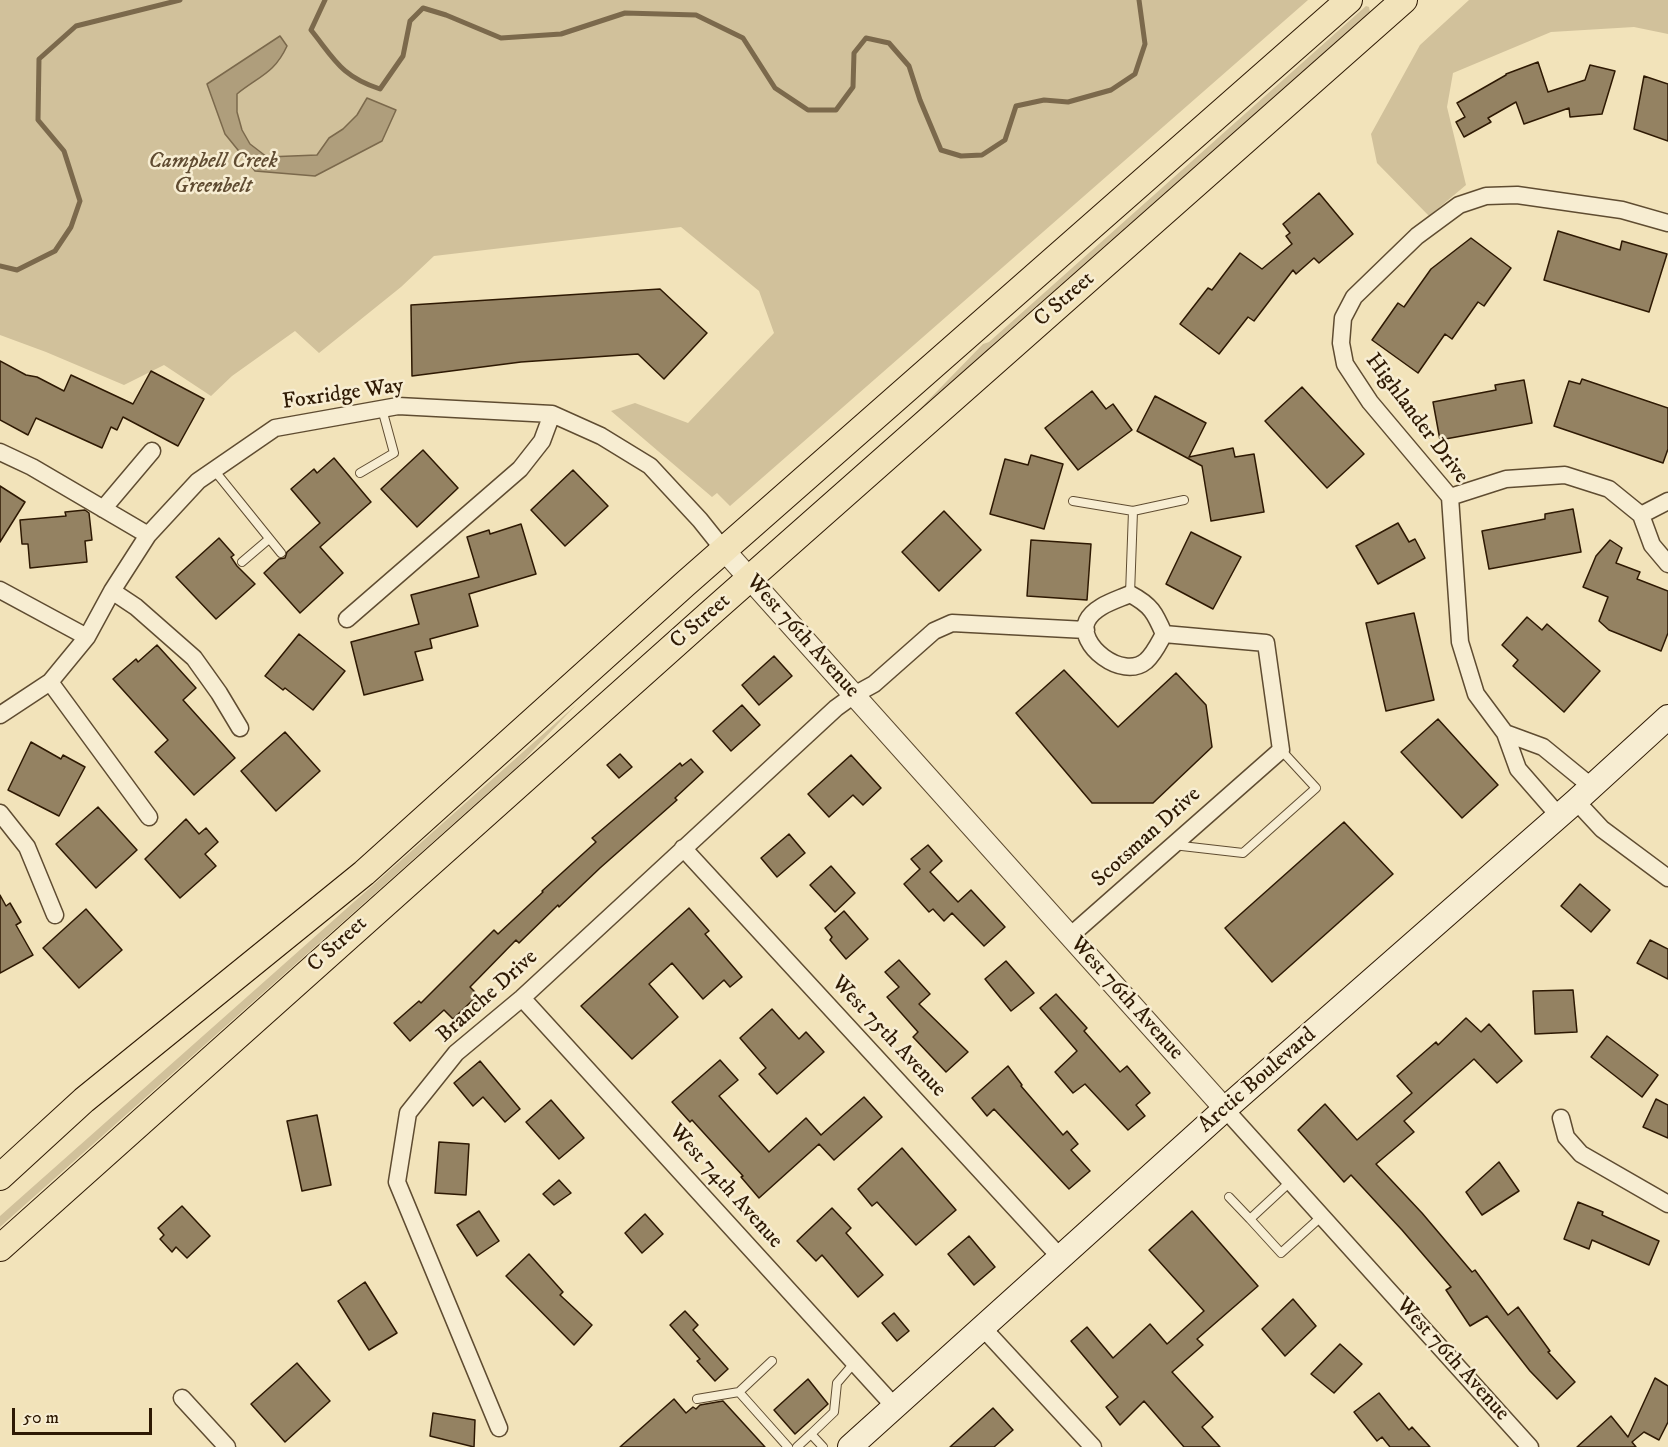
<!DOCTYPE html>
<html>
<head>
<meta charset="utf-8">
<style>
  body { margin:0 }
  #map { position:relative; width:1668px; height:1447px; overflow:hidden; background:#f2e3ba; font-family:"IM FELL DW Pica",serif }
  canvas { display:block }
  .scale { position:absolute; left:12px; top:1408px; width:140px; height:27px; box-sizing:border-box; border:3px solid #2e1903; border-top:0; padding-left:8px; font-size:18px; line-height:21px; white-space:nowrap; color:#2e1903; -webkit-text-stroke:4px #f7edd2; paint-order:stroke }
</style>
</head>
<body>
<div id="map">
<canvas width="1668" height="1447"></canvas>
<div class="scale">50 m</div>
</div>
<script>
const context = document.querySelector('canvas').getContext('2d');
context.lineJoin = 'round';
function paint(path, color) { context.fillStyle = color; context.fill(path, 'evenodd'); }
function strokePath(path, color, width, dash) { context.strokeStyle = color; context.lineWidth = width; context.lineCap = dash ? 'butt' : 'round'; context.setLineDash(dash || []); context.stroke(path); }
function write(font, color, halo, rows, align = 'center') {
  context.font = font + ' "IM FELL DW Pica",serif'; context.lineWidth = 5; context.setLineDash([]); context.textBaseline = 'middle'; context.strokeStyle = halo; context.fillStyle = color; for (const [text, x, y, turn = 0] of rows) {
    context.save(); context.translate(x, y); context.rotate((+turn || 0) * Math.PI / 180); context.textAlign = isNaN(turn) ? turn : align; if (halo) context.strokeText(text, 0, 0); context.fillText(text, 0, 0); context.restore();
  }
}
paint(new Path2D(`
  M 0,0 L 1308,0 L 730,506 L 717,493 L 712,497 L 611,411 L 635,403 L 688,423 L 774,333 L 759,291 L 681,227 L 434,256 L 401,287 L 319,353 L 295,331 L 232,376 L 211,396 L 164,365 L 124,385 L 46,352 L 0,335 Z
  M 1469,0 L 1668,0 L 1668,34 L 1634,27 L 1551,32 L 1453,73 L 1447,107 L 1466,185 L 1429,216 L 1377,163 L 1371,134 L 1420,45 Z
  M 1366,6 L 1369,7 L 1370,12 L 992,345 L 987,353 L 912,420 L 911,418 L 983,344 L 989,342 Z
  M 576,705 L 517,767 L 0,1227 L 0,1216 Z`), '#d1c19b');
const water = new Path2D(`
  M 280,36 L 287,46 C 274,74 259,76 237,94 L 237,112 L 242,130 L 250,144 L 267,157 L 317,155 L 329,138 L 343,129 L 357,115 L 367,98 L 396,110 L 382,141 L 315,176 L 255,171 L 225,134 L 207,84 Z`);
paint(water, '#af9e7c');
strokePath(water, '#7b694c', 1.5);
strokePath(new Path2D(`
  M 325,0 L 311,30 C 335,60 341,76 380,89 L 403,56 L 410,21 L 423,8 L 446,15 L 501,38 L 561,34 L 625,13 L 696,15 L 743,38 L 775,88 L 808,110 L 836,110 L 853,87 L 854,53 L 866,38 L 889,43 L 909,66 L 920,100 L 941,150 L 961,156 L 982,155 L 1005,140 L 1016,106 L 1044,100 L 1068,102 L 1111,90 L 1135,74 L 1145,44 L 1139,0
  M 0,266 L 17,270 L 55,251 L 71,227 L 80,201 L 64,151 L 38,120 L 39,59 L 76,26 L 180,0`), '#7b694c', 5);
const building = new Path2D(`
  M 1538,62 L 1548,92 L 1585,80 L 1590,65 L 1615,71 L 1602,114 L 1570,117 L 1569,108 L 1524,124 L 1516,102 L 1488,118 L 1491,122 L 1464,137 L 1456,122 L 1465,117 L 1457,103 L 1506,75 L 1506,74 Z
  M 1644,76 L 1668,84 L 1668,141 L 1634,129 Z
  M 1319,193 L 1353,234 L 1319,263 L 1314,258 L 1296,274 L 1293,270 L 1254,321 L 1248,317 L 1219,354 L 1180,324 L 1208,288 L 1212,290 L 1240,253 L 1262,269 L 1292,244 L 1286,236 L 1290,233 L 1283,224 Z
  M 1558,231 L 1620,250 L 1622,241 L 1667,254 L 1649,312 L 1544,280 Z
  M 1471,238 L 1511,268 L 1484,306 L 1478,302 L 1452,339 L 1445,334 L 1418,373 L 1372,340 L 1398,303 L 1404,307 L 1431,269 Z
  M 660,289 L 707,333 L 664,379 L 638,354 L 521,362 L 412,376 L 411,305 Z
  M 0,361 L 26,375 L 37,377 L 64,391 L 71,375 L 133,404 L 151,371 L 204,399 L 178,446 L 123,417 L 117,430 L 111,427 L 102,448 L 36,418 L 28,435 L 0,420 Z
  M 1582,379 L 1668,408 L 1668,449 L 1663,463 L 1554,426 L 1569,381 L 1580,384 Z
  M 1524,380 L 1532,423 L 1440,440 L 1433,402 L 1496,390 L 1495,385 Z
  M 1302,387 L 1364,454 L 1327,488 L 1265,421 Z
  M 1092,391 L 1106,409 L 1113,404 L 1132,430 L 1078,470 L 1045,428 Z
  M 1155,396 L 1206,423 L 1189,457 L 1233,448 L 1235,457 L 1254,454 L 1264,512 L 1211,521 L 1202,466 L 1137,431 Z
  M 423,450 L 458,488 L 417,527 L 381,489 Z
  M 1031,455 L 1063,464 L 1044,529 L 990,514 L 1005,459 L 1028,465 Z
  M 334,458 L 371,502 L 320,547 L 343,573 L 300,613 L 264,573 L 279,559 L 285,558 L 287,552 L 320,523 L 291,489 L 314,469 L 317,473 Z
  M 573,470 L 608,506 L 565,546 L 531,510 Z
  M 0,486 L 25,502 L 0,542 Z
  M 1573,509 L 1581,552 L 1489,569 L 1482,531 L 1545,519 L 1545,514 Z
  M 85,510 L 89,513 L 92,540 L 85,541 L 87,562 L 30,568 L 28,544 L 22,544 L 20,520 L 66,516 L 65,512 Z
  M 944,511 L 981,550 L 939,591 L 902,552 Z
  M 1398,523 L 1409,542 L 1415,539 L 1425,558 L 1378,584 L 1356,546 Z
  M 521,524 L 536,574 L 469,594 L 478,626 L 430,639 L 432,648 L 415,652 L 423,680 L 364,695 L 351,642 L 419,624 L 411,595 L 479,577 L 467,537 L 489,530 L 490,534 Z
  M 1191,532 L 1241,557 L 1213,609 L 1166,584 Z
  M 219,538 L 234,555 L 231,557 L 237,566 L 255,584 L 216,619 L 176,577 Z
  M 1031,540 L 1091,544 L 1087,600 L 1027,596 Z
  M 1610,540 L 1622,548 L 1616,563 L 1640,572 L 1637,579 L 1668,591 L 1668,633 L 1661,651 L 1609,630 L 1599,621 L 1608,597 L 1583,587 L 1596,556 Z
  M 1414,613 L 1434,700 L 1386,711 L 1366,623 Z
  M 1527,617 L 1542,630 L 1547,624 L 1600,671 L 1564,712 L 1513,666 L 1518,660 L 1502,645 Z
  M 299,634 L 345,671 L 313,710 L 285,688 L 283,690 L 265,676 Z
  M 157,645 L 196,688 L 183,700 L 235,758 L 194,795 L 155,752 L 168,740 L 113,679 L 136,659 L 138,662 Z
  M 774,656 L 792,676 L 759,705 L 742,685 Z
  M 1064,670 L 1118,727 L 1176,673 L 1206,705 L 1212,747 L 1153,803 L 1092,803 L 1016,713 Z
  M 742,705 L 760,725 L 731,751 L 713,731 Z
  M 1438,719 L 1498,785 L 1462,818 L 1401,752 Z
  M 285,732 L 320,771 L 276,811 L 241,771 Z
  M 31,742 L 61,759 L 63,755 L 85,767 L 59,816 L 8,790 Z
  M 620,754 L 632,767 L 619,778 L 607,765 Z
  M 851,755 L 881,788 L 863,805 L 853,795 L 829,817 L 808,794 Z
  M 691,759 L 703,772 L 675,798 L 677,800 L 600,868 L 559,907 L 558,905 L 519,943 L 516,940 L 470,987 L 478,995 L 453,1019 L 444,1010 L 410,1041 L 394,1023 L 419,1001 L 421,1003 L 494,930 L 498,934 L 543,892 L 542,891 L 596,842 L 592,838 L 598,833 L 680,763 L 682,766 Z
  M 98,807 L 137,850 L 96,888 L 56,844 Z
  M 186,819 L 199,834 L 206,828 L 218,842 L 205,854 L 216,866 L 180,898 L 145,859 Z
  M 1344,822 L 1393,874 L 1272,982 L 1225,928 Z
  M 789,834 L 805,853 L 777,877 L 761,858 Z
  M 928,845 L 942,861 L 930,872 L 958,902 L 971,890 L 1005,927 L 984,946 L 952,913 L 944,921 L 933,909 L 929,912 L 904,884 L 920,869 L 911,859 Z
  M 831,866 L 855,893 L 835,912 L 810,885 Z
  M 1580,884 L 1610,910 L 1591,932 L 1561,906 Z
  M 0,895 L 6,906 L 10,903 L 21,922 L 16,925 L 33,955 L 0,973 Z
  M 689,908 L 709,931 L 705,934 L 742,977 L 730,987 L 724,980 L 703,999 L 672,963 L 649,984 L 678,1017 L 632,1059 L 581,1006 Z
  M 86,909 L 122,950 L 79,988 L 43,948 Z
  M 844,911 L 868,939 L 846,959 L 830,940 L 832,937 L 825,928 Z
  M 1650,940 L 1668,949 L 1668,979 L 1637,963 Z
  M 899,960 L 930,994 L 919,1004 L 968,1052 L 946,1072 L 913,1037 L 918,1032 L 887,997 L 899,987 L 885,972 Z
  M 1006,961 L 1034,993 L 1011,1011 L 985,979 Z
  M 1573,990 L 1577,1032 L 1535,1034 L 1533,991 Z
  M 1056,994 L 1087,1028 L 1084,1031 L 1120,1072 L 1127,1066 L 1150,1093 L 1136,1105 L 1145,1116 L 1128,1130 L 1085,1084 L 1073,1093 L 1055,1072 L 1077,1051 L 1040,1008 Z
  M 772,1009 L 799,1039 L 806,1032 L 824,1052 L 777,1094 L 759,1074 L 766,1068 L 740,1038 Z
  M 1466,1018 L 1481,1032 L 1489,1024 L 1522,1061 L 1497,1083 L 1474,1059 L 1404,1121 L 1414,1132 L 1376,1164 L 1422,1213 L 1472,1272 L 1475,1270 L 1508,1315 L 1518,1307 L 1550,1351 L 1548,1352 L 1575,1382 L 1557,1399 L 1530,1371 L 1487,1316 L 1470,1326 L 1446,1290 L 1451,1287 L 1402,1230 L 1351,1175 L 1344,1182 L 1298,1130 L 1325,1104 L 1357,1140 L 1412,1093 L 1397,1076 L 1436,1042 L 1438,1045 Z
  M 1607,1036 L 1658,1075 L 1642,1097 L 1591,1057 Z
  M 720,1060 L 738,1080 L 719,1096 L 769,1152 L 806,1118 L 821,1135 L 864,1097 L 882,1117 L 834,1160 L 819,1144 L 759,1198 L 741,1177 L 743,1176 L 692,1120 L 690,1122 L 672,1102 Z
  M 480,1061 L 520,1109 L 505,1122 L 483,1097 L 473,1106 L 454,1083 Z
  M 1008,1066 L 1022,1085 L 1021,1086 L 1063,1135 L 1067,1131 L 1078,1144 L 1071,1150 L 1090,1171 L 1069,1189 L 994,1109 L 987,1116 L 972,1098 Z
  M 1656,1099 L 1668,1105 L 1668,1138 L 1643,1127 Z
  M 551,1100 L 584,1138 L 559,1159 L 526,1122 Z
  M 317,1115 L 331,1185 L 302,1191 L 287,1121 Z
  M 439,1142 L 469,1144 L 466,1195 L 435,1193 Z
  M 902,1148 L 956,1210 L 916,1245 L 877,1202 L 872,1206 L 858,1189 Z
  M 1499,1162 L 1519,1191 L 1482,1215 L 1466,1192 Z
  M 559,1180 L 571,1193 L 554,1205 L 543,1194 Z
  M 1578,1202 L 1603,1212 L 1602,1215 L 1659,1241 L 1649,1265 L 1592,1240 L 1589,1249 L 1564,1239 Z
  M 182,1206 L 210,1236 L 187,1258 L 176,1247 L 172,1252 L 160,1239 L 164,1235 L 158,1228 Z
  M 832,1208 L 851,1228 L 846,1233 L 883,1275 L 858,1297 L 822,1255 L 816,1261 L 797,1241 Z
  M 479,1211 L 499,1241 L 477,1256 L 457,1225 Z
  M 1192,1211 L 1258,1286 L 1197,1339 L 1203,1345 L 1172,1372 L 1213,1417 L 1202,1427 L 1220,1447 L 1184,1447 L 1144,1401 L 1120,1425 L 1106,1407 L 1118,1397 L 1071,1341 L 1087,1327 L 1113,1358 L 1150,1324 L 1167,1344 L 1204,1311 L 1149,1250 Z
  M 645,1214 L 663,1234 L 642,1253 L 625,1233 Z
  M 969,1236 L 995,1267 L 974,1285 L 948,1254 Z
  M 529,1254 L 563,1292 L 560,1295 L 592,1325 L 574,1345 L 506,1276 Z
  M 365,1282 L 397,1333 L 369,1350 L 338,1301 Z
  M 1293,1299 L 1316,1326 L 1285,1356 L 1262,1329 Z
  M 685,1311 L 698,1325 L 693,1330 L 728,1369 L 715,1381 L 697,1361 L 700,1359 L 670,1325 Z
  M 894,1313 L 909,1331 L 897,1341 L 882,1323 Z
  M 1340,1344 L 1362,1364 L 1334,1393 L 1311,1374 Z
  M 297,1363 L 330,1401 L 285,1442 L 251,1404 Z
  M 1655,1378 L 1668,1386 L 1668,1422 L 1659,1440 L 1644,1432 L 1632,1442 L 1636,1447 L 1577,1447 L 1611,1416 L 1628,1437 Z
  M 808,1379 L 828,1404 L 795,1434 L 774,1410 Z
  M 1379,1393 L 1409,1430 L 1412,1427 L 1430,1447 L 1390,1447 L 1382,1437 L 1377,1441 L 1354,1412 Z
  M 674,1399 L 686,1413 L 693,1407 L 696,1409 L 700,1405 L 723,1401 L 765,1447 L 620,1447 Z
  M 993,1408 L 1013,1430 L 994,1447 L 950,1447 Z
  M 433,1413 L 475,1420 L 474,1447 L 430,1436 Z`);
paint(building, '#948262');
strokePath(building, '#2e1903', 1.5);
const service = new Path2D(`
  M 214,470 L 281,553
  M 360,473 L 394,453 L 382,409
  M 1073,501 L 1133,511
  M 242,562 L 269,539
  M 1130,594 L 1133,511 L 1184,500
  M 1173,845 L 1243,853 L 1316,788 L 1281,750
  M 1291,1181 L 1250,1219 L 1281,1253 L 1322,1216
  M 1229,1197 L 1250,1219
  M 772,1361 L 739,1392 L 788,1447
  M 697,1399 L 739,1392
  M 811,1434 L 834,1412 L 837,1383 L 855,1362
  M 797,1447 L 811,1434 L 823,1447`);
const minor = new Path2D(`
  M 0,452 L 32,467 L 148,535
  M 1450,497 L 1506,479 L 1565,475 L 1609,489 L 1641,515 L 1652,545 L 1668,564
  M 103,509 L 152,451
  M 1641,515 L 1668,501
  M 0,590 L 87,637
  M 112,591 L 136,607 L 194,658 L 219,693 L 240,728
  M 1130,594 C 1151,605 1155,613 1164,634 C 1159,643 1154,654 1146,661 C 1122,681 1076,644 1087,621 C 1094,606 1117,600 1130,594 Z
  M 347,619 L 520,469 L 542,441 L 552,414
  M 50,682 L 149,817
  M 0,715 L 50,682 L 87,637 L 112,591 L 148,535 L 198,481 L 275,428 L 398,406 L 552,414 L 601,436 L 650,466 L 700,520 L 724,550
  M 1505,733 L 1543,747 L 1592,787
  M 1576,801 L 1602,829 L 1668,878
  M 0,813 L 27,847 L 55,915
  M 1559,816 L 1518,769 L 1505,733 L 1476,694 L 1460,642 L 1450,497 L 1370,402 L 1345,364 L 1341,343 L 1343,318 L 1354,297 L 1417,236 L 1459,205 L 1486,196 L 1517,195 L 1622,210 L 1668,223
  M 683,848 L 1060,1257
  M 1070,936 L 1281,750 L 1266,643 L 1164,634
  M 522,998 L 895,1407
  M 1225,1109 L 1530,1447
  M 1561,1118 L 1566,1137 L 1581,1154 L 1668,1204
  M 983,1328 L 1093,1447
  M 182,1398 L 227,1447
  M 499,1428 L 397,1182 L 408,1113 L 456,1053 L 522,998 L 836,708 L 854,695 L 874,684 L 934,631 L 952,623 L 1086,630`);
const tertiary = new Path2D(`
  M 724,550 L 1225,1109`);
const secondary = new Path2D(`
  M 850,1447 L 1225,1109 L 1576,801 L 1668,717`);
const primary = new Path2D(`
  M 0,1177 L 84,1100 L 364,873 L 685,584 L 1349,0
  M 0,1248 L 715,609 L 1404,0`);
strokePath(service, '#5f4c31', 10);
strokePath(minor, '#5f4c31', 19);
strokePath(tertiary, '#5f4c31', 23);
strokePath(secondary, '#2e1903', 26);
strokePath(primary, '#2e1903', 28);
strokePath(service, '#f7edd2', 8);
strokePath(minor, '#f7edd2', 16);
strokePath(tertiary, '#f7edd2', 21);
strokePath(secondary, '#f7edd2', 24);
strokePath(primary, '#f2e3ba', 26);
write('italic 22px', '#5f4b31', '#f7edd2', [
  ["Campbell Creek",213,162],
  ["Greenbelt",213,187]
]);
write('22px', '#2e1903', '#f7edd2', [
  ["C Street",1065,300,-41],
  ["Foxridge Way",343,395,-8],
  ["Highlander Drive",1416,419,53],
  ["C Street",701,622,-41],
  ["West 76th Avenue",802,637,48],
  ["Scotsman Drive",1147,838,-42],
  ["C Street",338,945,-42],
  ["Branche Drive",488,997,-42],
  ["West 76th Avenue",1126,999,48],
  ["West 75th Avenue",888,1037,47],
  ["Arctic Boulevard",1258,1081,-41],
  ["West 74th Avenue",725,1187,48],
  ["West 76th Avenue",1452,1360,48]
]);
</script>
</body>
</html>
